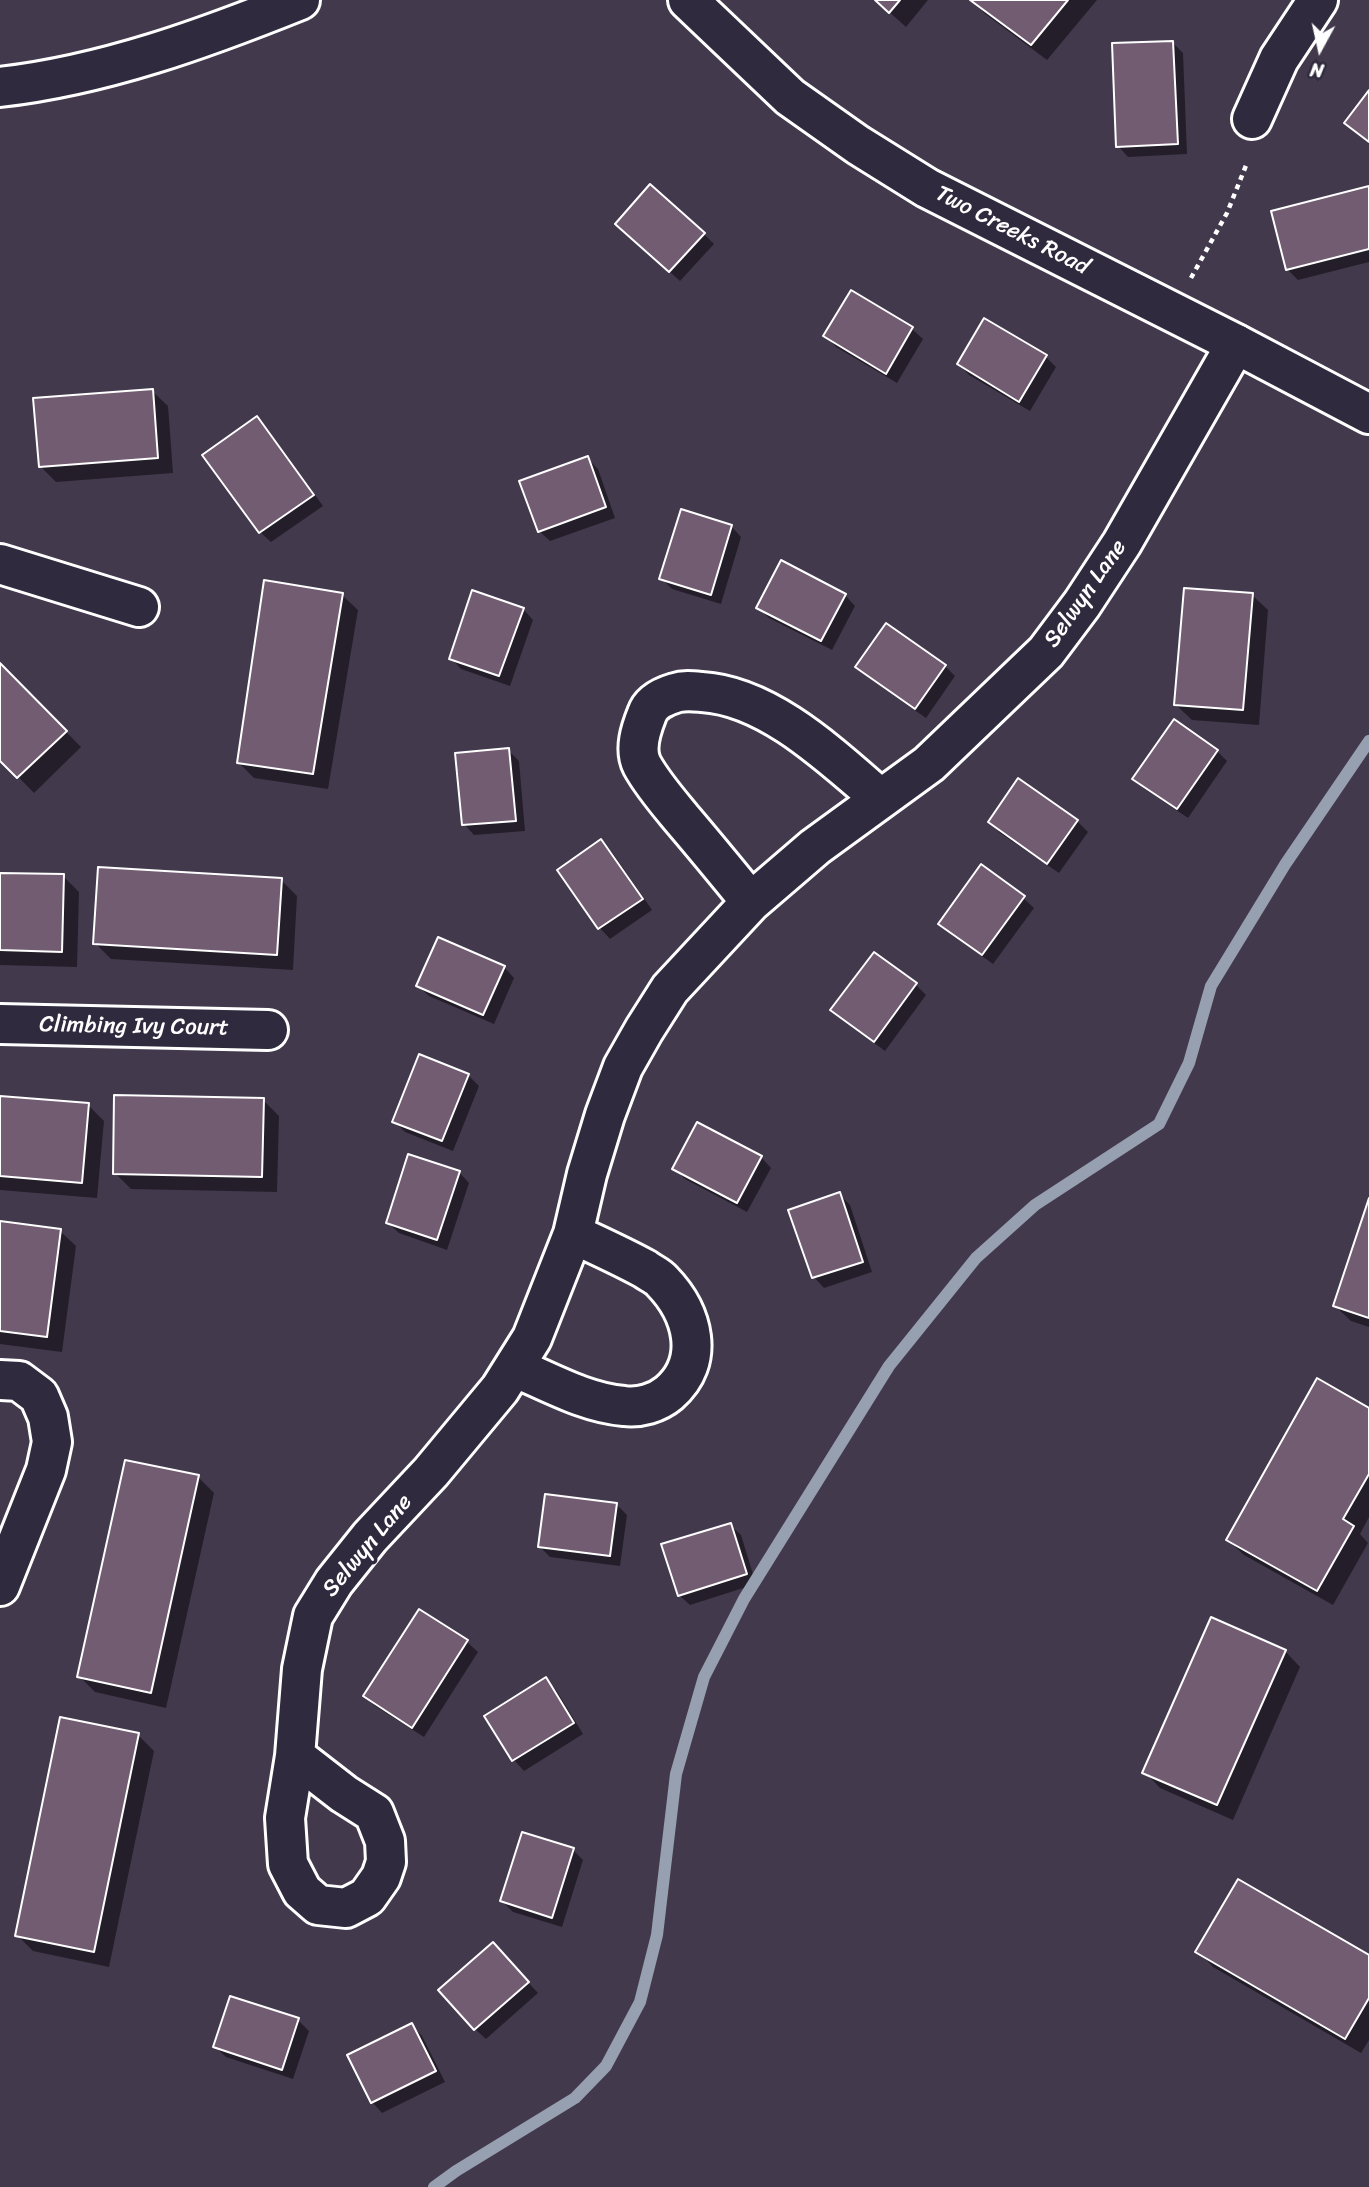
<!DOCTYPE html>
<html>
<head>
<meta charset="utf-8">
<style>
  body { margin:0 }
  #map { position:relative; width:1369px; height:2187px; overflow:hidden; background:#43394d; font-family:Sriracha,sans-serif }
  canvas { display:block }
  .north { position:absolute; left:1285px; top:14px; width:70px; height:70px; -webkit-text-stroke:5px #2f2a3d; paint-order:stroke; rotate:188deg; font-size:19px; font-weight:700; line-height:28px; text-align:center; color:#fff }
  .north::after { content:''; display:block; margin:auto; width:24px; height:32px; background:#fff; clip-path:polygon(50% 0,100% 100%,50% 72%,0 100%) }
</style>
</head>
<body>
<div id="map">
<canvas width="1369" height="2187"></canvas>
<div class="north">N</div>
</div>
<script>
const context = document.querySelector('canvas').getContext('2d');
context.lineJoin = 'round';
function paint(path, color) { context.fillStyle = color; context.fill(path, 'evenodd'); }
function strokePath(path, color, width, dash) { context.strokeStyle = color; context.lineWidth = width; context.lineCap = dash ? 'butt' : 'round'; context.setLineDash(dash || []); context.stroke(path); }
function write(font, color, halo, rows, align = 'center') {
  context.font = font + ' Sriracha,sans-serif'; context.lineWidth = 7; context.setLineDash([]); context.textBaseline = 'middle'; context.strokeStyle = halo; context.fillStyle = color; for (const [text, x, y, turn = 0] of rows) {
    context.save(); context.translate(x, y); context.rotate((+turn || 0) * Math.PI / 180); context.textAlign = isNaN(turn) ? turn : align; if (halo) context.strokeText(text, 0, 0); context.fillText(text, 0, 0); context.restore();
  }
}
paint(new Path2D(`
  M 876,0 L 928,0 L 906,27 Z
  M 972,0 L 1097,0 L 1047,60 L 984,13 Z
  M 1173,43 L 1183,53 L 1187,154 L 1128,157 L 1118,146 Z
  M 1369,188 L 1369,262 L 1298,280 L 1287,269 Z
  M 628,234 L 704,234 L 714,244 L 680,281 Z
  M 851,292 L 912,329 L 923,339 L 897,383 L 836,347 L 826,336 Z
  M 1046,357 L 1056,367 L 1030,411 L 969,375 L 959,364 Z
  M 152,391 L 168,406 L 173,473 L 56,482 L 40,466 Z
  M 257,418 L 267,429 L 323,506 L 271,542 L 260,532 Z
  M 588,459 L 598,469 L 615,518 L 550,541 L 539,531 Z
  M 731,526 L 741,537 L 721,604 L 672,589 L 661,578 Z
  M 342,595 L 358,610 L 328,789 L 254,778 L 238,762 Z
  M 845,595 L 855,606 L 832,650 L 769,618 L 758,607 Z
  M 1252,595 L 1268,610 L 1259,725 L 1192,720 L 1176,705 Z
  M 523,609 L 533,620 L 510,686 L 461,669 L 451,658 Z
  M 0,665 L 81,747 L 34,793 L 0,758 Z
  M 945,666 L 955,676 L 926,718 L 868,677 L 857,667 Z
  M 508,750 L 519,761 L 525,831 L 474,835 L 464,824 Z
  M 1217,751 L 1227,761 L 1188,818 L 1145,789 L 1134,778 Z
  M 1019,781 L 1077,821 L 1088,832 L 1059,873 L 1000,833 L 990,822 Z
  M 601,842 L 612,852 L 652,910 L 610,939 L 600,928 L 560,871 Z
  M 0,874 L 63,876 L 79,892 L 77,967 L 0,965 Z
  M 281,880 L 297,896 L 293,970 L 111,959 L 95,943 Z
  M 1023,898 L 1034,908 L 993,964 L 951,934 L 941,924 Z
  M 874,954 L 916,985 L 926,995 L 885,1051 L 843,1020 L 833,1010 Z
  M 504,967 L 514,978 L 494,1024 L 429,996 L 418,986 Z
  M 468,1075 L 479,1086 L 453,1151 L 405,1132 L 394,1121 Z
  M 0,1098 L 88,1105 L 104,1121 L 97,1198 L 0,1190 Z
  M 263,1100 L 279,1116 L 277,1192 L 131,1189 L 115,1173 Z
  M 761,1157 L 771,1168 L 747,1212 L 685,1179 L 675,1169 Z
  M 459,1172 L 469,1183 L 447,1250 L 399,1233 L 388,1223 Z
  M 839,1194 L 850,1205 L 872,1272 L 824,1288 L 814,1277 Z
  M 1369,1204 L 1369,1327 L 1351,1321 L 1335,1306 Z
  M 0,1223 L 60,1231 L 76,1246 L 62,1352 L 0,1344 Z
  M 1369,1410 L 1369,1517 L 1360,1534 L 1368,1543 L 1333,1605 L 1244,1555 L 1228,1540 Z
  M 198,1477 L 214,1493 L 166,1708 L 95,1692 L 79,1676 Z
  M 617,1505 L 627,1515 L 620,1566 L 550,1557 L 539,1546 Z
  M 730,1525 L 741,1535 L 756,1584 L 690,1605 L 679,1595 Z
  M 419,1611 L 467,1642 L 478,1652 L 424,1737 L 375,1706 L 365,1696 Z
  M 1285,1651 L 1300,1667 L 1233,1820 L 1160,1788 L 1145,1772 Z
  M 546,1680 L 556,1690 L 583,1734 L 524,1771 L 514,1760 L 487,1716 Z
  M 138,1735 L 154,1751 L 109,1967 L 33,1951 L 17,1935 Z
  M 573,1850 L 583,1860 L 562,1927 L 513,1912 L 502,1901 Z
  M 1198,1951 L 1369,1957 L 1369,2040 L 1361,2053 L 1213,1967 Z
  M 503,1955 L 538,1993 L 486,2039 L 475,2029 Z
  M 298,2020 L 309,2031 L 293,2079 L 226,2057 L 215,2047 Z
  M 412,2025 L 422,2036 L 445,2082 L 382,2113 L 372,2102 Z`), '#0007');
strokePath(new Path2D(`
  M 434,2187 L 456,2171 L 575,2098 L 606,2066 L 640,2002 L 657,1935 L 676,1774 L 704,1677 L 744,1599 L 889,1366 L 976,1258 L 1035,1205 L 1159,1124 L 1189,1063 L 1211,986 L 1286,863 L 1369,741`), '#97a0b0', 12);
const building = new Path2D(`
  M 875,0 L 900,0 L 889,13 Z
  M 970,0 L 1068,0 L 1031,45 Z
  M 1173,41 L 1178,144 L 1116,147 L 1112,43 Z
  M 1369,90 L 1369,142 L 1344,123 Z
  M 650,184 L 705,233 L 669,272 L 615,224 Z
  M 1369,186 L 1369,249 L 1286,270 L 1271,211 Z
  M 851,290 L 913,327 L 886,374 L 823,336 Z
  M 984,318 L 1047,355 L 1019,402 L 957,364 Z
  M 153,389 L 158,458 L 39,467 L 33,398 Z
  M 257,416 L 314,495 L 259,533 L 202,455 Z
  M 588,456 L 606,507 L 538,532 L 519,481 Z
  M 681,509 L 732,525 L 711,595 L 659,579 Z
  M 781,560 L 846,594 L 821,641 L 756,608 Z
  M 264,580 L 343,593 L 313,774 L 237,763 Z
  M 1184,588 L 1253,593 L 1243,710 L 1174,705 Z
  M 472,590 L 524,608 L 499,676 L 449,659 Z
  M 886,623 L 946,665 L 915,709 L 855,667 Z
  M 0,663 L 67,731 L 17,778 L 0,761 Z
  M 1174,719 L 1218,750 L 1177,809 L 1132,779 Z
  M 509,748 L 516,821 L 462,825 L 455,753 Z
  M 1018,778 L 1078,820 L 1047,864 L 988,822 Z
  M 601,839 L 643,899 L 598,929 L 557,870 Z
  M 981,864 L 1025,896 L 982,955 L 938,924 Z
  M 98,867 L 282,878 L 277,955 L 93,944 Z
  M 0,873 L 64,874 L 62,952 L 0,950 Z
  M 438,937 L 505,966 L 483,1015 L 416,986 Z
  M 874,952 L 917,983 L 874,1042 L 830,1010 Z
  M 419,1054 L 469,1074 L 442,1141 L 392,1122 Z
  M 114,1095 L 264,1098 L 262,1177 L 113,1174 Z
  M 0,1096 L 89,1103 L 82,1183 L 0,1176 Z
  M 697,1122 L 762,1156 L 737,1203 L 672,1169 Z
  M 408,1154 L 460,1171 L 437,1240 L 386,1223 Z
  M 840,1192 L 863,1262 L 812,1278 L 788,1210 Z
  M 1369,1198 L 1369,1318 L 1333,1306 Z
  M 0,1221 L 61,1229 L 47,1337 L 0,1331 Z
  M 1317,1378 L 1369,1408 L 1369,1474 L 1343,1519 L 1354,1526 L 1317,1591 L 1226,1540 Z
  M 125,1460 L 199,1475 L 151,1693 L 77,1677 Z
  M 545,1494 L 617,1503 L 610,1556 L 538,1547 Z
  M 731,1523 L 747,1574 L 678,1596 L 661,1544 Z
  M 419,1609 L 468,1640 L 412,1728 L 363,1696 Z
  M 1211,1617 L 1286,1650 L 1217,1805 L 1142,1773 Z
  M 546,1677 L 574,1723 L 512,1761 L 484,1716 Z
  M 60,1717 L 139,1733 L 94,1952 L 15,1936 Z
  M 522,1832 L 574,1848 L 552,1918 L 500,1901 Z
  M 1238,1879 L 1369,1955 L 1369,1998 L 1345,2039 L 1195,1952 Z
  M 493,1942 L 529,1982 L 474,2030 L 438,1990 Z
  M 230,1996 L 299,2018 L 282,2070 L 213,2047 Z
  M 412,2023 L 436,2071 L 371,2103 L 347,2055 Z`);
paint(building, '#725c72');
strokePath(building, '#fff', 2);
const street = new Path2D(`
  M 0,87 C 104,75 203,39 300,0
  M 1252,119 L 1279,59 L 1318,0
  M 0,564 L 139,607
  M 751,902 C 729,875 706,847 683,820 C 669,803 653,785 642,765 C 634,749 641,729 647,714 C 651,702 665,696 675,693 C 684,690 692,691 702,692 C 769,696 832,757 881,799
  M 0,1024 L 268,1030
  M 514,1367 C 549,1382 586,1403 624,1406 C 640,1408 657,1403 669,1393 C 706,1361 693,1313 662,1281 C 658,1276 650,1273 645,1269 C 621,1256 597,1245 573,1234
  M 0,1380 L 19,1381 L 39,1396 L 48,1417 L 52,1442 L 46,1470 L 0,1586
  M 295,1756 L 344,1794 L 374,1813 L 385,1841 L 386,1862 L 381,1877 L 367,1897 L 346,1908 L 318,1905 L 302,1891 L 288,1864 L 285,1818 L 295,1756 L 302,1669 L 313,1616 L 334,1582 L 370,1537 L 431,1472 L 500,1389 L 532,1338 L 573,1234 L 587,1174 L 605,1115 L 623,1067 L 644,1030 L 670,989 L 751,902 L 815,847 L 929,764 L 1046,652 L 1082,604 L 1122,543 L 1236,344`);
const secondary = new Path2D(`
  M 688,0 L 790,97 L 858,145 L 927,188 L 1236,344 L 1369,414`);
strokePath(street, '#fff', 44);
strokePath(secondary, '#fff', 44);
strokePath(new Path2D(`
  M 1191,278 L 1227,213 L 1247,163`), '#fff', 4.5, [5, 5]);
strokePath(street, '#2f2a3d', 38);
strokePath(secondary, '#2f2a3d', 38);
write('23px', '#fff', '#2f2a3d', [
  ["Two Creeks Road",1012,231,27],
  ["Selwyn Lane",1086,594,-55],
  ["Climbing Ivy Court",134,1027,1],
  ["Selwyn Lane",368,1546,-50]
]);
</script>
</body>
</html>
